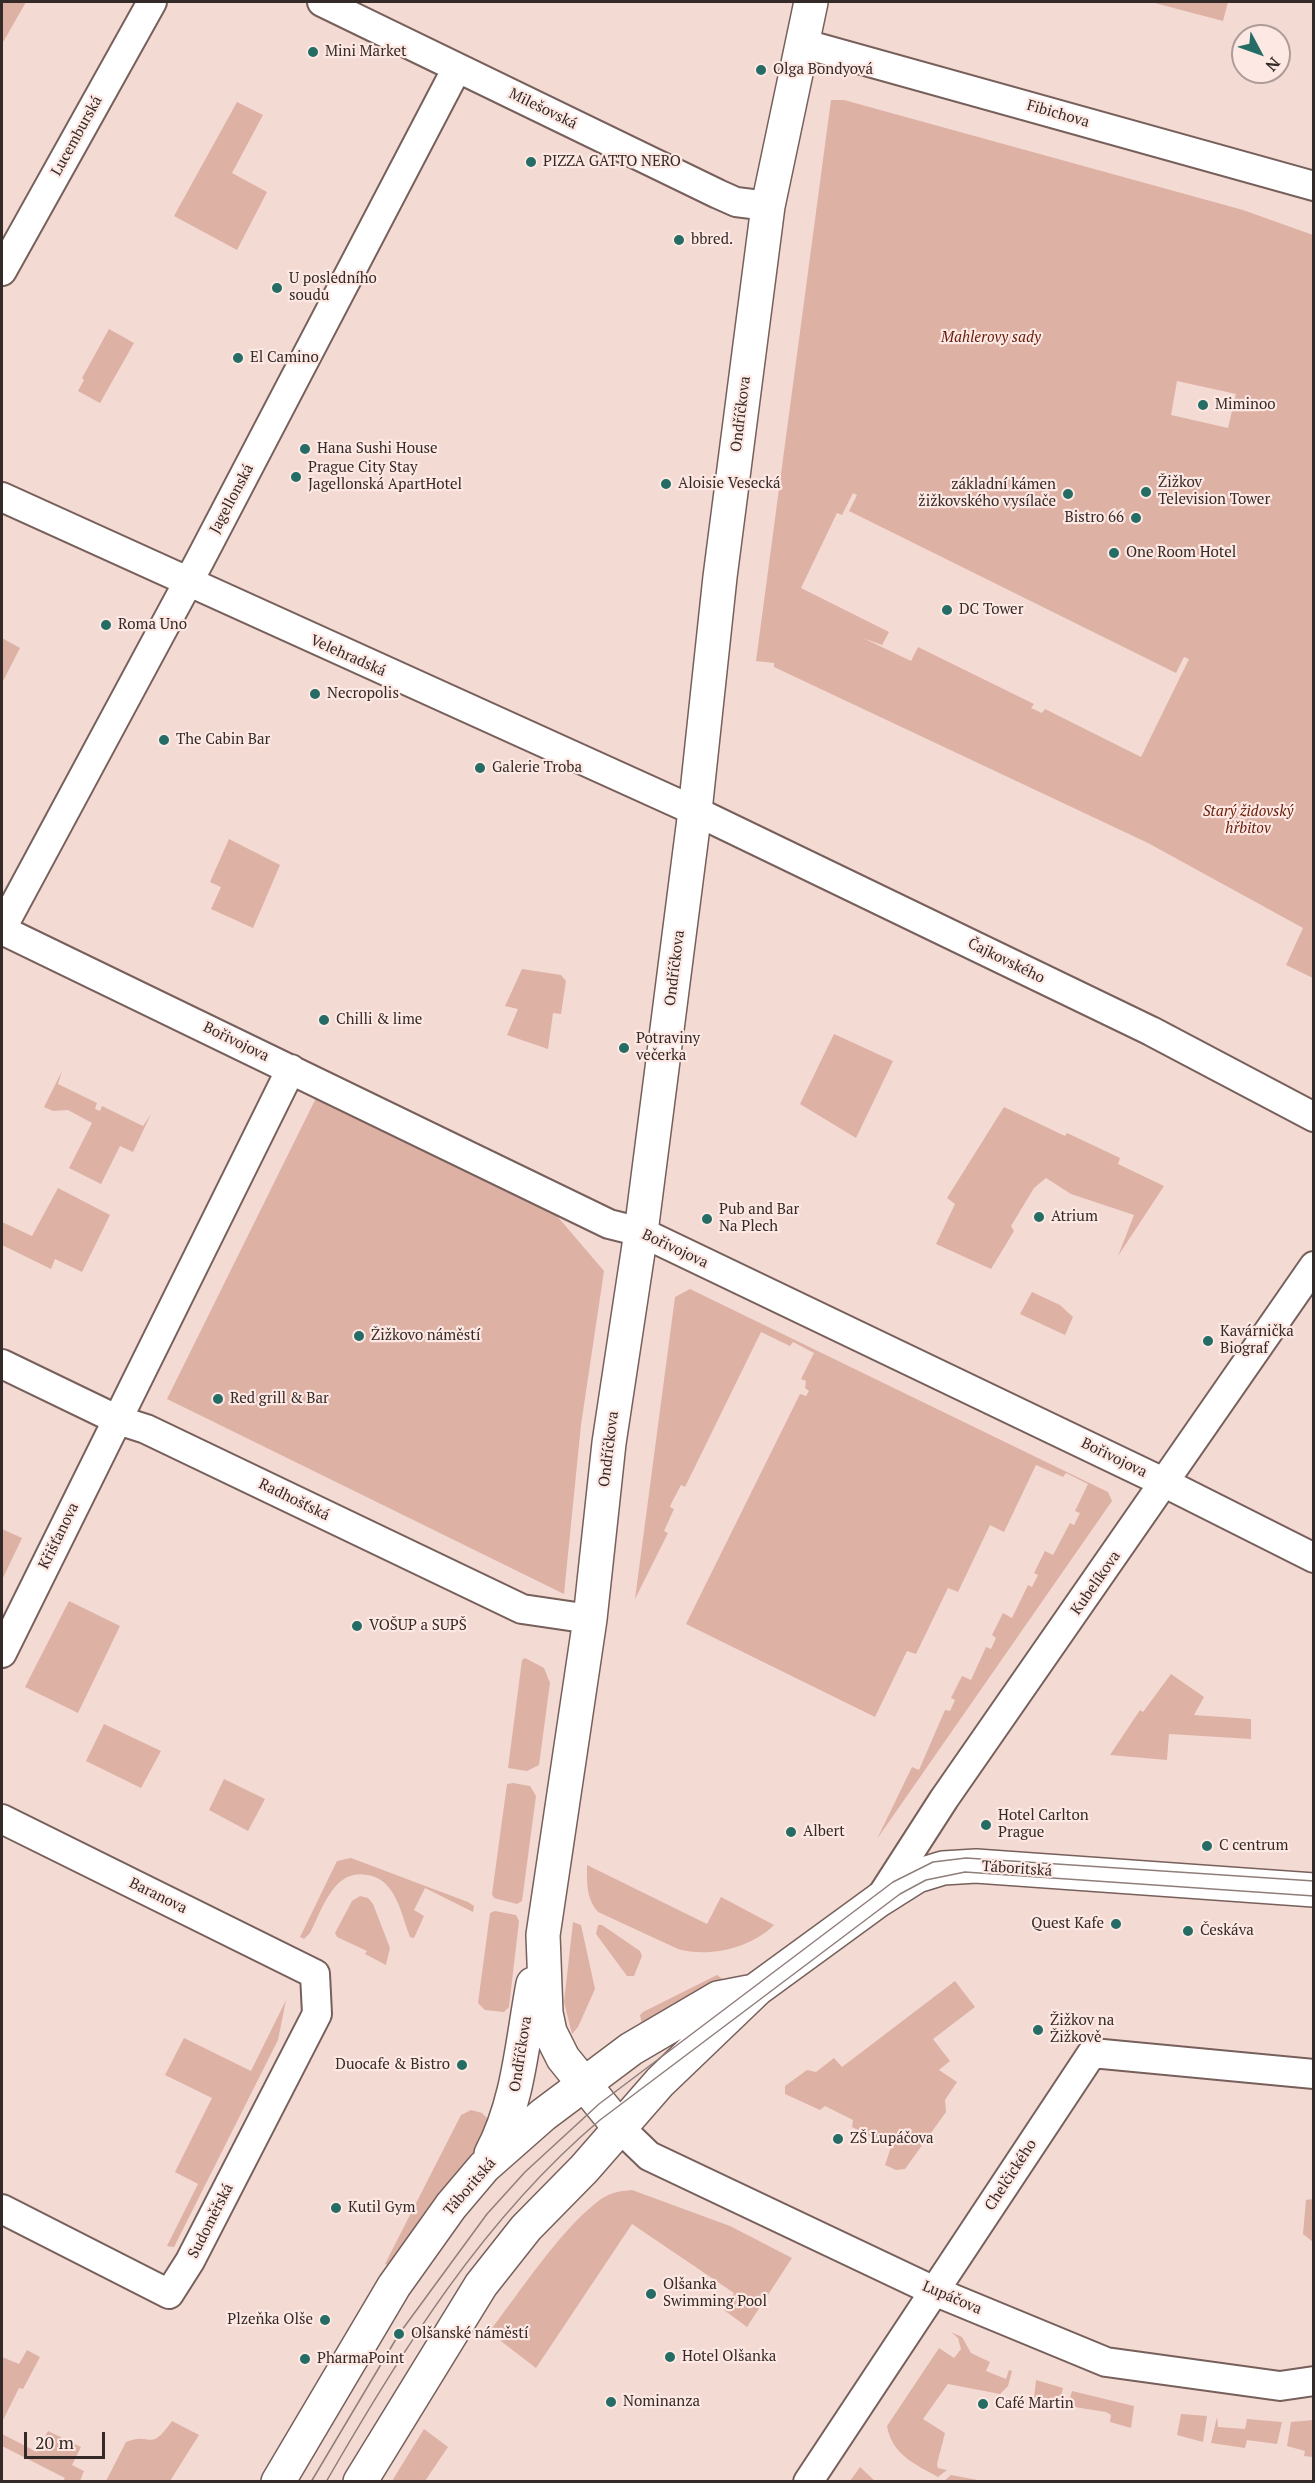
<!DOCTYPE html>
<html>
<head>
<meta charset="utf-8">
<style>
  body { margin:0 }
  #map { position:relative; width:1315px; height:2483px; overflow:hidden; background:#f3dad3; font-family:"PT Serif",serif }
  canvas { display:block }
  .frame { position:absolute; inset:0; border:3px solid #342a27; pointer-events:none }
  .north { position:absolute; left:1231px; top:24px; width:60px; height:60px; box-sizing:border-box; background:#fde8e3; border:2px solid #ad9c98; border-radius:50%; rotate:131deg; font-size:16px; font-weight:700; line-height:24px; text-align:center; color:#342a27 }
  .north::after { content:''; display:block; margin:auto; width:21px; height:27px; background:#246c64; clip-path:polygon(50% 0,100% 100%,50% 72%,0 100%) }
  .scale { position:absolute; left:24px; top:2432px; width:81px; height:27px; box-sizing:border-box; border:3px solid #342a27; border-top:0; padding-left:8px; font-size:18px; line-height:21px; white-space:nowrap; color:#342a27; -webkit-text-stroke:4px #fde8e3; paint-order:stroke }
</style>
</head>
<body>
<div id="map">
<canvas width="1315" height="2483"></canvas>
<div class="frame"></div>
<div class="north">N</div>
<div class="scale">20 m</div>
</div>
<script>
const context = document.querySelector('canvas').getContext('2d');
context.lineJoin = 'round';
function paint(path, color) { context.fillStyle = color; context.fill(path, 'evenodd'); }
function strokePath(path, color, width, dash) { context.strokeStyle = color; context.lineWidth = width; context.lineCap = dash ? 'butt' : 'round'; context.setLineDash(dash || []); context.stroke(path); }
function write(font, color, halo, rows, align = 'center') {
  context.font = font + ' "PT Serif",serif'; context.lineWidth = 4.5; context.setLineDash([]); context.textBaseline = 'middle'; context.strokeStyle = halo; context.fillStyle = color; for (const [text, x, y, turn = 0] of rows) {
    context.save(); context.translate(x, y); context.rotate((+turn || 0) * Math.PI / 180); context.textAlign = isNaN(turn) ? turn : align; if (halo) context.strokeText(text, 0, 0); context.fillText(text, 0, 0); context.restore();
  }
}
paint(new Path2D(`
  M 2,2 L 26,2 L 2,44 Z
  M 1151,2 L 1228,2 L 1223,21 Z
  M 831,100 L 844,100 L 1243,210 L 1313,235 L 1313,978 L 1286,965 L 1303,928 L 1148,843 L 774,667 L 774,663 L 756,661 ZM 1177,381 L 1236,394 L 1228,428 L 1171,415 ZM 853,493 L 857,495 L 849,511 L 1176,673 L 1184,657 L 1189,659 L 1141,757 L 1045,709 L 1042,713 L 1031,708 L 1034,704 L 918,647 L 911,661 L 863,638 L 882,645 L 889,632 L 801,588 L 837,513 L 842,515 Z
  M 237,102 L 263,115 L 232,173 L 267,192 L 237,250 L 174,216 Z
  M 109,329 L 134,343 L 100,403 L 78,391 L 84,380 L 82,378 Z
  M 2,638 L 20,648 L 2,683 Z
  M 229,839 L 280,865 L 253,928 L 211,909 L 221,887 L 210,882 Z
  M 522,969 L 561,975 L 566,981 L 561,1014 L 553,1013 L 548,1049 L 507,1035 L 518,1009 L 505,1006 Z
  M 834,1034 L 893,1061 L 856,1138 L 800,1104 Z
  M 62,1071 L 58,1084 L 97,1103 L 95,1109 L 100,1111 L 102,1106 L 143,1126 L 151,1114 L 133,1152 L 120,1146 L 101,1184 L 69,1168 L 92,1123 L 68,1110 L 53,1111 L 44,1107 Z
  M 316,1098 L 557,1216 L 604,1271 L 581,1425 L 564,1594 L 167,1399 Z
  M 1004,1107 L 1065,1136 L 1067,1133 L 1120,1158 L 1118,1164 L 1164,1186 L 1118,1256 L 1134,1215 L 1071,1194 L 1046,1178 L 1034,1188 L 1011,1226 L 1014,1231 L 991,1269 L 936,1244 L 955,1204 L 947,1198 Z
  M 58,1188 L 110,1215 L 82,1272 L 55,1259 L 51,1269 L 2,1245 L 2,1222 L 32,1236 Z
  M 690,1289 L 1108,1492 L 1112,1501 L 877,1839 L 912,1767 L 919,1770 L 945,1710 L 950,1711 L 955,1700 L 951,1698 L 962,1676 L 971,1680 L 986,1647 L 991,1649 L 996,1638 L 992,1635 L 1003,1613 L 1012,1618 L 1028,1585 L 1032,1587 L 1038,1575 L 1034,1573 L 1045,1551 L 1053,1555 L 1070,1523 L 1074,1525 L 1080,1513 L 1075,1511 L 1088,1484 L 1066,1473 L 1063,1477 L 1036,1465 L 1004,1532 L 990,1525 L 958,1592 L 948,1588 L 916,1654 L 907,1651 L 875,1717 L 686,1624 L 800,1394 L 806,1396 L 809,1391 L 805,1388 L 806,1381 L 801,1379 L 814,1353 L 793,1342 L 790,1346 L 761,1332 L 685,1487 L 681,1485 L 671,1504 L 670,1507 L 674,1509 L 664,1531 L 668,1533 L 635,1599 L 675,1297 Z
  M 1032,1292 L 1060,1305 L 1073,1317 L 1065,1335 L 1020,1314 Z
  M 2,1529 L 22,1538 L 2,1580 Z
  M 69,1601 L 120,1626 L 78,1713 L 25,1687 Z
  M 525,1658 L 544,1668 L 550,1683 L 539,1765 L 527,1771 L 508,1768 L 522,1660 Z
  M 1171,1674 L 1204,1697 L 1194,1715 L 1251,1719 L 1251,1739 L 1169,1734 L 1167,1760 L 1110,1755 L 1140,1710 L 1143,1712 Z
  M 104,1724 L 161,1751 L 141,1788 L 86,1761 Z
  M 224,1779 L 265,1799 L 248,1831 L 209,1810 Z
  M 513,1783 L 530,1786 L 536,1796 L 522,1901 L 517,1904 L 494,1898 L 492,1894 L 507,1784 Z
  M 351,1858 L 468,1902 L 474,1906 L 473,1912 L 425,1888 L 414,1910 L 424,1916 L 414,1938 L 410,1937 C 404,1922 400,1902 390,1889 C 385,1882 377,1876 367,1875 C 334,1868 322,1910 310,1933 L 304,1939 L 300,1937 L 337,1861 Z
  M 587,1865 L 707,1924 L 721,1897 L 774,1925 C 751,1948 709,1958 678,1949 L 598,1912 C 586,1898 587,1883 587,1865 Z
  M 360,1896 L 368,1898 L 373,1904 L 390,1948 L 386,1965 L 365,1954 L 367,1951 L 337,1937 L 335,1933 L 352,1901 Z
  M 495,1911 L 516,1915 L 519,1921 L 509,2007 L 504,2012 L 485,2010 L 478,2003 L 490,1913 Z
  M 573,1922 L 581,1925 L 595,1989 L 578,2027 L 572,2034 L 564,2002 Z
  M 598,1925 L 602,1925 L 640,1951 L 642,1956 L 634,1976 L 627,1976 L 596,1934 Z
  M 717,1975 L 724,1980 L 643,2029 L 640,2015 L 643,2012 Z
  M 955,1981 L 975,2007 L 933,2039 L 950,2061 L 939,2070 L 957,2082 L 945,2100 L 946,2112 L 905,2169 L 896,2170 L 885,2165 L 891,2147 L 852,2127 L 853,2120 L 825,2106 L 820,2110 L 785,2094 L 785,2086 L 807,2070 L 816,2072 L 834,2058 L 842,2067 Z
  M 286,2000 L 278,2040 L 174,2247 L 167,2246 L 198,2184 L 175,2172 L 212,2098 L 165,2075 L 184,2038 L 251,2071 Z
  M 471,2110 L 482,2113 L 488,2119 L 477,2151 L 390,2266 L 385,2264 L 461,2115 Z
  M 632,2190 L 730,2226 L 792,2258 L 747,2327 L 724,2310 L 734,2293 L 632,2224 L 536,2368 L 489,2332 C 520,2292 558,2233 597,2202 C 608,2193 619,2191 632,2190 Z
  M 1313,2199 L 1314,2199 L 1313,2242 L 1303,2234 L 1306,2200 Z
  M 951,2332 L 962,2337 L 971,2353 L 990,2362 L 986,2371 L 1006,2379 L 1009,2370 L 1012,2371 L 1008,2386 L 1000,2394 L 948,2384 L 923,2419 L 945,2433 L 937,2464 L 938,2468 L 947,2470 L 938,2477 C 915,2464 892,2455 887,2426 L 939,2348 L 954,2358 L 961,2349 L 958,2338 Z
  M 27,2350 L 40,2357 L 23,2389 L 19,2388 L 2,2422 L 2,2357 L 19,2364 Z
  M 1036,2380 L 1063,2388 L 1059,2405 L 1034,2398 Z
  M 1072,2391 L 1134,2406 L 1131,2428 L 1110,2422 L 1111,2415 L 1106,2412 L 1068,2406 Z
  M 1181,2414 L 1207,2416 L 1203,2442 L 1177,2435 Z
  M 1217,2417 L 1218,2427 L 1245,2429 L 1247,2419 L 1282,2422 L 1277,2444 L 1247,2440 L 1245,2448 L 1211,2443 Z
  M 1313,2420 L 1313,2457 L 1304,2456 L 1305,2451 L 1287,2446 L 1291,2422 Z
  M 172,2421 L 199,2435 L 170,2481 L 106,2481 L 126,2442 C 152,2431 149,2454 172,2421 Z
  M 424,2429 L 448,2447 L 425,2481 L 392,2481 Z
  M 48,2431 L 81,2447 L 72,2465 L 84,2471 L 80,2481 L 63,2481 L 65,2478 L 2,2446 L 2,2434 L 37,2452 Z
  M 860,2467 L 875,2481 L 850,2481 Z
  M 951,2475 L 983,2481 L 944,2481 Z`), '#deb1a5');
const street = new Path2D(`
  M 322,2 L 718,194 L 736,202 L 768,206
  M 801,43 L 1314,186
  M 2,271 L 152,2
  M 2,497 L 695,811 L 1151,1031 L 1314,1117
  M 2,928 L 200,560 L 457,68
  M 2,930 L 609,1224 L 641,1232 L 1165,1483 L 1314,1558
  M 2,1364 L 118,1420 L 146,1429 L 522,1609 L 590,1619
  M 2,1653 L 291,1069
  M 2,1819 L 315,1974 L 317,2014 L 190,2261 L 169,2294 L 2,2209
  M 879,1900 L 944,1799 L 1314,1266
  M 619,2127 L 649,2156 L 934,2291 L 1106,2362 L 1280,2386 L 1314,2381
  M 808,2482 L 1092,2053 L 1314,2074`);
const secondary = new Path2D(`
  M 619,2127 L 563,2058 L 550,2032 L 546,2013 L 543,1935 L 590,1619 L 609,1443 L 641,1232 L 695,811 L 720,577 L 768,206 L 811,2
  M 491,2154 C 519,2101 522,2042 533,1984
  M 278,2482 L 394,2286 L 451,2206 L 484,2167 L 543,2115 L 631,2049 L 718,1998 L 749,1992
  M 360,2482 L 481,2285 L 526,2228 L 584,2169 L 660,2082 L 757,1989 L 879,1900 L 917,1876 L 943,1868 L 976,1866 L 1314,1890`);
strokePath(street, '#77605b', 32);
strokePath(secondary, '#77605b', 36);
strokePath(street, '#fff', 28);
strokePath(secondary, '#fff', 33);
strokePath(new Path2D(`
  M 311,2482 L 399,2334 L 487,2214 L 525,2172 L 599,2104 L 893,1882 L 933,1862 L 966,1858 L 1314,1881
  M 326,2482 C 402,2350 483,2219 600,2120 L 900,1894 L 926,1880 L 965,1872 L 1314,1896`), '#8f7e79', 1.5);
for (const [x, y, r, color] of [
  [313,52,6,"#246c64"],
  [761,70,6,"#246c64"],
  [531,162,6,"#246c64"],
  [679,240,6,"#246c64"],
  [277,288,6,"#246c64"],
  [238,358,6,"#246c64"],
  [1203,405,6,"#246c64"],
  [305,449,6,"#246c64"],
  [296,477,6,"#246c64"],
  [666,484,6,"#246c64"],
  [1146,492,6,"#246c64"],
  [1068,494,6,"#246c64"],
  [1136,518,6,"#246c64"],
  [1114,553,6,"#246c64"],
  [947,610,6,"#246c64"],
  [106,625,6,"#246c64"],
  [315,694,6,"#246c64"],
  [164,740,6,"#246c64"],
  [480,768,6,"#246c64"],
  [324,1020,6,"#246c64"],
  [624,1048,6,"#246c64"],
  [1039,1217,6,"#246c64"],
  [707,1219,6,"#246c64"],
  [359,1336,6,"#246c64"],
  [1208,1341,6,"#246c64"],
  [218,1399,6,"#246c64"],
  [357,1626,6,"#246c64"],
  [986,1825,6,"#246c64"],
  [791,1832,6,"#246c64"],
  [1207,1846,6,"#246c64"],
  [1116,1924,6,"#246c64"],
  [1188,1931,6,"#246c64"],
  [1038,2030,6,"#246c64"],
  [462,2065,6,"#246c64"],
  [838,2139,6,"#246c64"],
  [336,2208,6,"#246c64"],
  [651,2294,6,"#246c64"],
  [325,2320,6,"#246c64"],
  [399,2334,6,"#246c64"],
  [670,2357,6,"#246c64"],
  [305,2359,6,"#246c64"],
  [611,2402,6,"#246c64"],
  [983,2404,6,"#246c64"]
]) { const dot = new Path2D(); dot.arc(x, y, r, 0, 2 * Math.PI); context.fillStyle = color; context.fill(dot); strokePath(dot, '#fde8e3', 2); }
write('15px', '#342a27', '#fde8e3', [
  ["Mini Market",325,52],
  ["Olga Bondyová",773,70],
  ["PIZZA GATTO NERO",543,162],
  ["bbred.",691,240],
  ["U posledního",289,279],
  ["soudu",289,296],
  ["El Camino",250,358],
  ["Miminoo",1215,405],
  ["Hana Sushi House",317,449],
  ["Prague City Stay",308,468],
  ["Jagellonská ApartHotel",308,485],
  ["Žižkov",1158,483],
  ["Television Tower",1158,500],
  ["Aloisie Vesecká",678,484],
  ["základní kámen",1056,485,"right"],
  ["žižkovského vysílače",1056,502,"right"],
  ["Bistro 66",1124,518,"right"],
  ["One Room Hotel",1126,553],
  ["DC Tower",959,610],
  ["Roma Uno",118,625],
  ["Necropolis",327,694],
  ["The Cabin Bar",176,740],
  ["Galerie Troba",492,768],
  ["Chilli & lime",336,1020],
  ["Potraviny",636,1039],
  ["večerka",636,1056],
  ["Pub and Bar",719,1210],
  ["Na Plech",719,1227],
  ["Atrium",1051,1217],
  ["Kavárnička",1220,1332],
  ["Biograf",1220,1349],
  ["Žižkovo náměstí",371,1336],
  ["Red grill & Bar",230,1399],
  ["VOŠUP a SUPŠ",369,1626],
  ["Hotel Carlton",998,1816],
  ["Prague",998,1833],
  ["Albert",803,1832],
  ["C centrum",1219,1846],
  ["Quest Kafe",1104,1924,"right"],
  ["Českáva",1200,1931],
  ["Žižkov na",1050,2021],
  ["Žižkově",1050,2038],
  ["Duocafe & Bistro",450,2065,"right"],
  ["ZŠ Lupáčova",850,2139],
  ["Kutil Gym",348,2208],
  ["Olšanka",663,2285],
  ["Swimming Pool",663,2302],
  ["Plzeňka Olše",313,2320,"right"],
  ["Olšanské náměstí",411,2334],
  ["Hotel Olšanka",682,2357],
  ["PharmaPoint",317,2359],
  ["Nominanza",623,2402],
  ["Café Martin",995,2404]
], 'left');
write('15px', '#342a27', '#fde8e3', [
  ["Milešovská",543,109,26],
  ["Fibichova",1058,114,16],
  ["Lucemburská",77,136,-61],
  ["Ondříčkova",741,414,-83],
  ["Jagellonská",232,499,-62],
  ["Velehradská",348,656,24],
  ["Čajkovského",1006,961,26],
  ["Ondříčkova",675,968,-83],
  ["Bořivojova",236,1042,26],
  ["Bořivojova",675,1249,25],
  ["Ondříčkova",609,1449,-83],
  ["Bořivojova",1114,1458,26],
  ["Radhošťská",294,1500,26],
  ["Křišťanova",59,1536,-64],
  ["Kubelíkova",1096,1583,-55],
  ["Táboritská",1017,1869,4],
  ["Baranova",158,1896,26],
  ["Ondříčkova",521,2054,-81],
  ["Chelčického",1011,2175,-57],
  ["Táboritská",470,2187,-49],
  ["Sudoměřská",211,2221,-63],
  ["Lupáčova",952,2298,23]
]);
write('italic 15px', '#671c09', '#fde8e3', [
  ["Mahlerovy sady",991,338],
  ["Starý židovský",1248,812],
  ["hřbitov",1248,829]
]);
</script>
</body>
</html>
